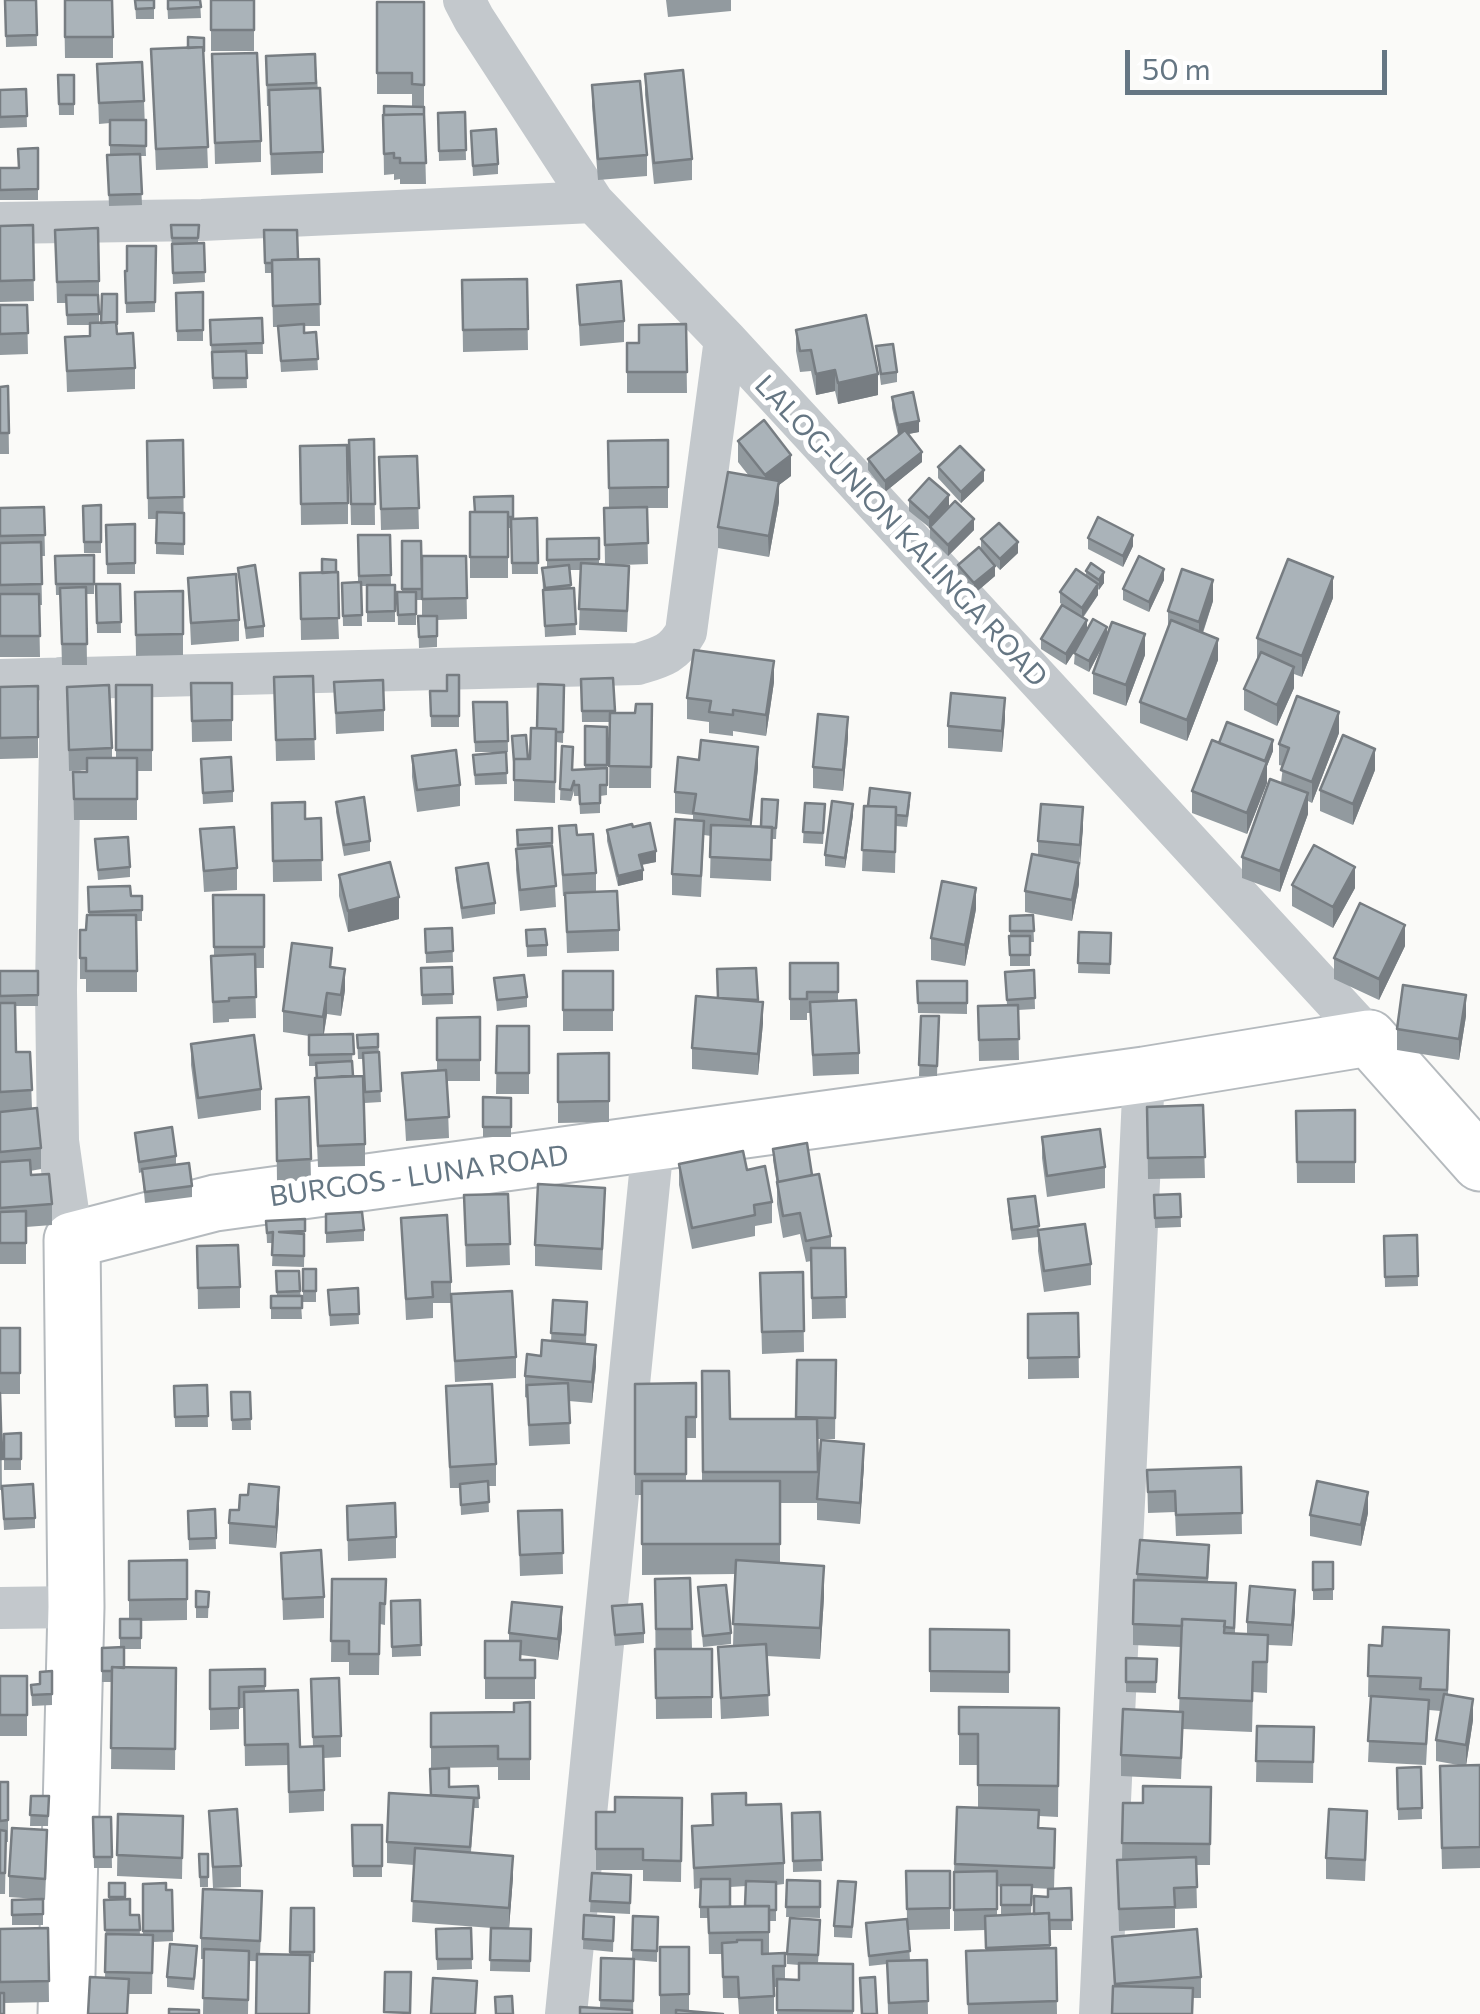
<!DOCTYPE html>
<html>
<head>
<meta charset="utf-8">
<style>
  body { margin:0 }
  #map { position:relative; width:1480px; height:2014px; overflow:hidden; background:#fafaf8; font-family:Commissioner,sans-serif }
  canvas { display:block }
  .scale { position:absolute; left:1125px; top:50px; width:262px; height:45px; box-sizing:border-box; border:5px solid #657683; border-top:0; padding-left:12px; font-size:30px; line-height:35px; white-space:nowrap; color:#657683; -webkit-text-stroke:8px #fff; paint-order:stroke }
</style>
</head>
<body>
<div id="map">
<canvas width="1480" height="2014"></canvas>
<div class="scale">50 m</div>
</div>
<script>
const context = document.querySelector('canvas').getContext('2d');
context.lineJoin = 'round';
function strokePath(path, color, width, dash) { context.strokeStyle = color; context.lineWidth = width; context.lineCap = dash ? 'butt' : 'round'; context.setLineDash(dash || []); context.stroke(path); }
function paint(path, color) { context.fillStyle = color; context.fill(path, 'evenodd'); }
function write(font, color, halo, rows, align = 'center') {
  context.font = font + ' Commissioner,sans-serif'; context.lineWidth = 10; context.setLineDash([]); context.textBaseline = 'middle'; context.strokeStyle = halo; context.fillStyle = color; for (const [text, x, y, turn = 0] of rows) {
    context.save(); context.translate(x, y); context.rotate((+turn || 0) * Math.PI / 180); context.textAlign = isNaN(turn) ? turn : align; if (halo) context.strokeText(text, 0, 0); context.fillText(text, 0, 0); context.restore();
  }
}
const major = new Path2D(`
  M 66,2014 L 76,1607 L 72,1240 L 215,1203 L 1144,1075 L 1369,1038 L 1480,1163`);
strokePath(major, '#b5babe', 59);
strokePath(new Path2D(`
  M 464,0 L 474,19 L 593,202 L 725,339 L 1369,1038
  M 0,223 L 202,220 L 593,202
  M 61,678 L 56,990 L 58,1141 L 72,1240
  M 0,680 L 638,664 C 661,657 674,654 686,632 L 725,339
  M 0,1608 L 76,1607
  M 566,2014 L 653,1144
  M 1100,2014 L 1144,1075`), '#c3c8cc', 42);
strokePath(major, '#fff', 55);
paint(new Path2D(`
  M 5,0 L 36,0 L 37,46 L 6,47 Z
  M 64,0 L 113,37 L 113,58 L 65,58 Z
  M 135,0 L 154,0 L 154,19 L 136,19 Z
  M 167,0 L 200,0 L 201,18 L 168,19 Z
  M 211,0 L 254,0 L 254,51 L 211,51 Z
  M 666,0 L 731,0 L 731,11 L 668,17 Z
  M 377,2 L 424,2 L 424,106 L 412,106 L 412,94 L 377,94 Z
  M 151,49 L 204,59 L 208,168 L 156,170 Z
  M 212,54 L 261,141 L 261,162 L 215,164 Z
  M 315,54 L 323,152 L 323,173 L 271,175 L 269,106 L 267,106 L 266,56 Z
  M 97,64 L 144,101 L 146,156 L 140,156 L 142,205 L 109,206 L 107,155 L 110,155 L 110,123 L 99,124 Z
  M 645,74 L 692,159 L 692,180 L 654,184 L 645,95 Z
  M 58,75 L 74,75 L 74,115 L 59,115 Z
  M 592,85 L 647,155 L 647,176 L 598,180 L 592,106 Z
  M 26,89 L 27,127 L 0,128 L 0,90 Z
  M 424,107 L 426,184 L 400,184 L 400,179 L 394,180 L 394,174 L 384,175 L 383,115 Z
  M 465,112 L 466,160 L 439,161 L 438,113 Z
  M 471,141 L 498,164 L 498,174 L 473,176 Z
  M 38,148 L 38,200 L 0,200 L 0,168 L 19,168 Z
  M 33,225 L 34,301 L 0,302 L 0,226 Z
  M 171,225 L 199,225 L 198,243 L 204,243 L 205,282 L 173,284 Z
  M 55,230 L 99,281 L 99,323 L 117,334 L 135,368 L 135,389 L 67,392 L 65,337 L 90,336 L 90,325 L 67,325 L 66,303 L 57,303 Z
  M 264,230 L 298,259 L 319,259 L 320,326 L 304,326 L 304,333 L 316,332 L 318,370 L 281,372 L 278,327 L 273,327 L 272,273 L 265,273 Z
  M 156,246 L 155,312 L 126,313 L 125,271 L 127,271 Z
  M 527,279 L 528,350 L 463,352 L 462,280 Z
  M 577,285 L 624,321 L 624,342 L 580,346 Z
  M 203,292 L 203,341 L 177,341 L 176,293 Z
  M 0,305 L 27,305 L 28,354 L 0,355 Z
  M 262,318 L 263,354 L 246,354 L 247,388 L 213,389 L 210,320 Z
  M 686,324 L 687,393 L 627,393 L 627,343 L 639,343 Z
  M 796,330 L 878,395 L 838,404 L 835,391 L 816,395 L 811,371 L 800,372 L 796,351 Z
  M 876,346 L 897,372 L 897,382 L 881,385 Z
  M 8,386 L 9,454 L 0,454 L 0,387 Z
  M 892,397 L 919,432 L 908,434 L 922,462 L 885,492 L 868,470 L 868,459 L 898,435 L 892,408 Z
  M 374,439 L 375,525 L 351,525 L 349,440 Z
  M 183,440 L 184,555 L 156,554 L 156,519 L 148,519 L 147,441 Z
  M 668,440 L 668,508 L 647,508 L 648,564 L 623,565 L 629,587 L 627,632 L 579,630 L 581,570 L 569,570 L 571,588 L 574,588 L 576,635 L 545,637 L 542,568 L 547,568 L 547,539 L 599,538 L 599,564 L 605,564 L 604,508 L 609,508 L 608,441 Z
  M 738,441 L 791,476 L 779,485 L 779,502 L 769,557 L 718,548 L 718,527 L 749,476 L 738,462 Z
  M 300,446 L 348,503 L 348,524 L 301,525 Z
  M 417,456 L 419,529 L 381,530 L 379,457 Z
  M 938,467 L 984,481 L 961,503 L 938,478 Z
  M 513,496 L 513,519 L 537,518 L 538,574 L 512,574 L 511,528 L 508,528 L 508,578 L 470,578 L 470,512 L 475,512 Z
  M 909,500 L 949,506 L 936,521 L 974,530 L 948,556 L 930,538 L 930,528 L 909,511 Z
  M 101,505 L 101,553 L 84,553 L 83,506 Z
  M 44,507 L 45,556 L 41,556 L 42,605 L 39,605 L 40,657 L 0,657 L 0,508 Z
  M 135,524 L 135,574 L 107,574 L 106,525 Z
  M 358,535 L 390,535 L 391,585 L 395,585 L 395,622 L 367,622 L 367,586 L 361,586 L 362,626 L 343,626 L 342,583 L 358,582 Z
  M 1088,538 L 1133,546 L 1123,567 L 1088,549 Z
  M 981,539 L 1018,553 L 1000,570 L 981,550 Z
  M 402,541 L 421,541 L 422,600 L 416,600 L 416,625 L 398,625 L 397,592 L 402,592 Z
  M 94,555 L 94,594 L 86,594 L 87,665 L 62,665 L 60,595 L 56,595 L 55,556 Z
  M 422,556 L 466,556 L 467,619 L 437,620 L 437,647 L 419,648 L 418,616 L 422,616 Z
  M 958,565 L 995,576 L 974,594 L 958,575 Z
  M 238,568 L 264,626 L 264,637 L 246,639 Z
  M 1086,571 L 1104,583 L 1098,590 L 1098,595 L 1083,618 L 1087,628 L 1107,635 L 1145,655 L 1126,706 L 1093,694 L 1093,673 L 1104,644 L 1089,672 L 1074,664 L 1075,651 L 1066,665 L 1041,649 L 1041,639 L 1066,607 L 1060,603 L 1060,592 L 1086,575 Z
  M 336,572 L 339,639 L 301,640 L 300,573 Z
  M 188,578 L 239,620 L 239,641 L 191,645 Z
  M 1164,580 L 1149,612 L 1123,600 L 1123,589 Z
  M 96,584 L 120,584 L 121,633 L 97,633 Z
  M 183,591 L 183,655 L 136,656 L 135,592 Z
  M 1333,598 L 1302,677 L 1294,674 L 1294,688 L 1277,726 L 1244,710 L 1244,689 L 1257,659 L 1257,638 Z
  M 1213,601 L 1203,633 L 1218,660 L 1187,741 L 1140,723 L 1140,702 L 1168,630 L 1168,611 Z
  M 459,675 L 459,727 L 431,727 L 430,691 L 447,691 Z
  M 313,676 L 315,760 L 276,761 L 274,677 Z
  M 613,678 L 615,713 L 635,713 L 652,704 L 651,788 L 609,788 L 610,722 L 582,722 L 581,679 Z
  M 334,682 L 384,710 L 384,731 L 336,734 Z
  M 774,682 L 766,736 L 733,731 L 733,736 L 709,733 L 709,722 L 687,719 L 687,698 Z
  M 191,683 L 232,683 L 232,741 L 192,742 Z
  M 116,685 L 152,685 L 152,771 L 137,771 L 137,820 L 74,820 L 73,772 L 87,772 L 87,770 L 69,771 L 67,687 L 112,748 L 112,758 L 116,758 Z
  M 564,685 L 563,743 L 556,742 L 555,803 L 514,801 L 514,773 L 528,759 L 530,759 L 537,728 Z
  M 38,686 L 38,758 L 0,759 L 0,687 Z
  M 473,702 L 507,702 L 508,752 L 475,752 Z
  M 1005,719 L 1002,752 L 948,748 L 948,726 Z
  M 585,726 L 607,727 L 607,795 L 600,796 L 600,813 L 580,814 L 579,796 L 574,796 L 574,791 L 571,801 L 560,800 L 562,746 L 573,770 L 585,769 Z
  M 1339,733 L 1312,803 L 1308,801 L 1308,814 L 1280,892 L 1242,878 L 1242,857 L 1281,783 L 1283,766 L 1279,765 L 1279,744 Z
  M 848,738 L 843,791 L 813,788 L 813,767 Z
  M 1219,743 L 1273,751 L 1267,766 L 1267,783 L 1247,834 L 1192,813 L 1192,791 Z
  M 506,752 L 507,784 L 475,785 L 473,755 Z
  M 412,756 L 460,785 L 460,806 L 417,812 L 412,777 Z
  M 201,759 L 233,791 L 233,802 L 203,804 Z
  M 758,768 L 751,826 L 761,827 L 778,800 L 776,839 L 772,839 L 771,881 L 710,878 L 711,836 L 704,835 L 701,897 L 672,895 L 672,874 L 693,821 L 693,815 L 675,813 L 675,792 Z
  M 1375,770 L 1353,825 L 1320,811 L 1320,790 Z
  M 336,802 L 370,841 L 370,851 L 344,856 L 336,812 Z
  M 272,803 L 305,819 L 321,818 L 322,881 L 273,882 Z
  M 805,803 L 825,804 L 823,844 L 803,843 Z
  M 910,804 L 907,827 L 896,826 L 895,873 L 862,871 L 864,806 Z
  M 853,815 L 845,868 L 825,866 L 825,855 Z
  M 559,826 L 577,835 L 596,873 L 596,892 L 619,930 L 619,951 L 567,953 L 565,896 L 563,896 Z
  M 633,827 L 656,862 L 642,865 L 643,880 L 618,886 L 607,841 L 607,830 Z
  M 552,828 L 556,907 L 520,911 L 516,870 L 517,830 Z
  M 1083,828 L 1079,866 L 1079,884 L 1072,921 L 1025,912 L 1025,891 L 1038,855 L 1038,841 Z
  M 200,829 L 237,868 L 237,890 L 204,892 Z
  M 95,839 L 130,867 L 130,877 L 98,880 Z
  M 456,868 L 495,903 L 495,914 L 462,919 L 456,879 Z
  M 339,875 L 399,919 L 348,932 L 339,896 Z
  M 1292,885 L 1355,888 L 1333,928 L 1292,906 Z
  M 88,887 L 131,896 L 142,896 L 142,921 L 137,921 L 137,992 L 86,992 L 86,979 L 80,979 L 80,930 L 86,930 L 89,915 Z
  M 213,895 L 264,895 L 264,968 L 255,968 L 256,1018 L 229,1019 L 229,1022 L 213,1023 L 211,956 L 214,955 Z
  M 976,909 L 965,966 L 931,960 L 931,938 Z
  M 1033,915 L 1034,942 L 1030,942 L 1030,966 L 1010,966 L 1010,916 Z
  M 452,928 L 453,962 L 426,963 L 425,929 Z
  M 526,930 L 547,945 L 547,956 L 527,957 Z
  M 1079,932 L 1111,933 L 1110,974 L 1078,973 Z
  M 1405,946 L 1379,1000 L 1334,979 L 1334,958 Z
  M 790,963 L 838,963 L 838,1001 L 859,1053 L 859,1074 L 813,1076 L 810,1013 L 807,1013 L 807,1020 L 790,1020 Z
  M 452,967 L 453,1004 L 422,1005 L 421,968 Z
  M 332,968 L 345,990 L 341,1016 L 327,1014 L 324,1034 L 353,1034 L 352,1065 L 365,1144 L 365,1166 L 318,1167 L 315,1099 L 316,1066 L 309,1066 L 309,1036 L 283,1032 L 283,1011 Z
  M 1034,970 L 1035,1009 L 1018,1010 L 1019,1060 L 979,1061 L 978,1006 L 1007,1005 L 1005,972 Z
  M 0,971 L 38,971 L 38,1006 L 15,1006 L 16,1052 L 30,1052 L 32,1109 L 41,1148 L 41,1169 L 30,1171 L 31,1175 L 52,1204 L 52,1225 L 26,1227 L 26,1264 L 0,1264 Z
  M 563,971 L 613,971 L 613,1031 L 563,1031 Z
  M 494,978 L 527,997 L 527,1007 L 497,1011 Z
  M 917,981 L 967,981 L 967,1014 L 918,1013 Z
  M 758,1001 L 763,1023 L 758,1075 L 692,1069 L 692,1048 Z
  M 921,1016 L 939,1016 L 937,1076 L 919,1076 Z
  M 1466,1016 L 1459,1060 L 1397,1050 L 1397,1029 Z
  M 480,1017 L 480,1081 L 447,1081 L 449,1138 L 406,1141 L 402,1073 L 437,1070 L 437,1018 Z
  M 497,1026 L 529,1026 L 529,1094 L 496,1094 Z
  M 378,1034 L 381,1102 L 365,1103 L 363,1059 L 358,1059 L 357,1035 Z
  M 191,1044 L 261,1089 L 261,1110 L 198,1119 L 191,1065 Z
  M 609,1053 L 609,1122 L 558,1123 L 558,1054 Z
  M 309,1097 L 311,1180 L 277,1182 L 276,1099 Z
  M 483,1097 L 511,1098 L 511,1137 L 483,1137 Z
  M 1203,1105 L 1205,1178 L 1148,1179 L 1147,1107 Z
  M 1355,1110 L 1355,1183 L 1297,1183 L 1296,1111 Z
  M 135,1133 L 176,1156 L 176,1165 L 192,1186 L 192,1197 L 145,1203 L 142,1172 L 139,1173 Z
  M 1042,1137 L 1105,1167 L 1105,1188 L 1047,1197 L 1042,1158 Z
  M 773,1149 L 812,1175 L 831,1236 L 831,1248 L 845,1248 L 846,1318 L 812,1319 L 811,1261 L 806,1262 L 800,1234 L 783,1238 L 777,1204 L 777,1185 L 773,1160 Z
  M 679,1164 L 747,1170 L 772,1202 L 772,1223 L 755,1226 L 755,1236 L 692,1249 L 679,1185 Z
  M 508,1194 L 510,1265 L 466,1267 L 464,1195 Z
  M 1180,1194 L 1181,1227 L 1155,1228 L 1154,1195 Z
  M 1035,1196 L 1039,1230 L 1091,1264 L 1091,1285 L 1044,1292 L 1038,1251 L 1038,1237 L 1012,1240 L 1008,1210 L 1008,1199 Z
  M 605,1209 L 602,1270 L 535,1266 L 535,1245 Z
  M 326,1214 L 364,1230 L 364,1241 L 326,1243 Z
  M 401,1218 L 451,1282 L 451,1303 L 433,1303 L 433,1318 L 406,1320 Z
  M 305,1219 L 304,1267 L 272,1266 L 273,1243 L 267,1243 L 266,1221 Z
  M 1417,1235 L 1418,1286 L 1385,1287 L 1384,1236 Z
  M 197,1246 L 240,1287 L 240,1308 L 198,1309 Z
  M 303,1269 L 316,1269 L 316,1302 L 303,1302 Z
  M 276,1271 L 299,1271 L 302,1319 L 271,1319 L 271,1296 L 277,1296 Z
  M 803,1272 L 804,1352 L 762,1354 L 760,1273 Z
  M 358,1288 L 359,1324 L 330,1326 L 328,1290 Z
  M 451,1294 L 516,1357 L 516,1378 L 455,1382 Z
  M 553,1300 L 587,1302 L 586,1344 L 596,1366 L 592,1403 L 569,1401 L 570,1444 L 529,1446 L 527,1398 L 525,1397 L 525,1376 L 551,1341 Z
  M 1078,1313 L 1079,1378 L 1028,1379 L 1028,1314 Z
  M 0,1328 L 20,1328 L 20,1394 L 1,1394 L 2,1490 L 0,1490 Z
  M 797,1360 L 836,1360 L 835,1439 L 817,1439 L 818,1488 L 864,1465 L 860,1524 L 817,1520 L 817,1503 L 780,1503 L 780,1563 L 824,1597 L 820,1659 L 767,1656 L 769,1716 L 721,1719 L 718,1647 L 733,1646 L 735,1574 L 642,1575 L 642,1495 L 635,1495 L 635,1384 L 696,1383 L 696,1438 L 686,1438 L 686,1481 L 702,1481 L 702,1371 L 730,1419 L 796,1419 Z
  M 207,1385 L 208,1427 L 175,1427 L 174,1386 Z
  M 446,1386 L 496,1464 L 496,1486 L 488,1486 L 489,1512 L 461,1515 L 460,1488 L 450,1488 Z
  M 231,1392 L 250,1392 L 251,1430 L 232,1430 Z
  M 21,1433 L 21,1470 L 4,1470 L 4,1434 Z
  M 1241,1467 L 1242,1534 L 1176,1536 L 1175,1512 L 1148,1513 L 1147,1470 Z
  M 2,1496 L 35,1518 L 35,1528 L 4,1530 Z
  M 347,1506 L 396,1537 L 396,1558 L 348,1561 Z
  M 279,1508 L 276,1548 L 229,1544 L 229,1523 L 239,1510 Z
  M 215,1509 L 216,1549 L 189,1550 L 188,1511 Z
  M 562,1510 L 563,1574 L 520,1576 L 518,1511 Z
  M 1368,1513 L 1361,1546 L 1310,1536 L 1310,1515 Z
  M 1140,1540 L 1209,1566 L 1208,1582 L 1236,1583 L 1235,1633 L 1247,1634 L 1247,1622 L 1295,1611 L 1292,1646 L 1268,1645 L 1267,1693 L 1253,1692 L 1252,1732 L 1183,1729 L 1181,1779 L 1121,1776 L 1121,1755 L 1179,1712 L 1181,1647 L 1133,1645 L 1133,1624 Z
  M 281,1553 L 324,1597 L 324,1618 L 283,1620 Z
  M 187,1560 L 187,1620 L 141,1621 L 141,1649 L 124,1649 L 124,1667 L 176,1668 L 175,1770 L 111,1769 L 112,1682 L 102,1682 L 102,1648 L 120,1647 L 120,1619 L 129,1619 L 129,1561 Z
  M 1313,1562 L 1333,1562 L 1333,1600 L 1313,1600 Z
  M 690,1578 L 692,1649 L 712,1649 L 712,1718 L 656,1719 L 655,1579 Z
  M 332,1579 L 386,1579 L 385,1625 L 380,1624 L 379,1675 L 349,1675 L 349,1662 L 331,1662 Z
  M 698,1587 L 731,1633 L 731,1644 L 703,1647 Z
  M 196,1591 L 209,1592 L 208,1618 L 196,1618 Z
  M 420,1600 L 421,1656 L 392,1657 L 391,1601 Z
  M 612,1606 L 644,1633 L 644,1643 L 615,1646 Z
  M 562,1629 L 558,1660 L 521,1655 L 520,1660 L 535,1660 L 535,1699 L 485,1699 L 485,1641 L 509,1641 L 509,1633 Z
  M 930,1629 L 1009,1630 L 1009,1693 L 930,1692 Z
  M 1369,1645 L 1449,1651 L 1448,1695 L 1473,1720 L 1466,1765 L 1480,1765 L 1480,1868 L 1442,1869 L 1440,1788 L 1464,1766 L 1436,1761 L 1436,1740 L 1441,1711 L 1429,1710 L 1426,1765 L 1368,1762 L 1371,1697 L 1368,1697 Z
  M 1126,1658 L 1157,1659 L 1156,1693 L 1126,1692 Z
  M 265,1669 L 265,1691 L 300,1747 L 313,1746 L 311,1679 L 341,1736 L 341,1757 L 324,1758 L 324,1811 L 289,1813 L 288,1765 L 245,1766 L 244,1708 L 239,1708 L 239,1729 L 210,1730 L 210,1670 Z
  M 52,1671 L 52,1705 L 32,1706 L 31,1685 L 40,1684 Z
  M 0,1676 L 27,1676 L 27,1736 L 0,1736 Z
  M 530,1702 L 530,1780 L 498,1780 L 498,1767 L 431,1768 L 431,1713 L 514,1712 Z
  M 959,1707 L 1059,1708 L 1058,1817 L 1039,1816 L 1039,1828 L 1055,1850 L 1054,1889 L 1071,1888 L 1072,1930 L 1050,1930 L 1050,1948 L 1056,1948 L 1057,2014 L 968,2014 L 966,1951 L 986,1951 L 985,1930 L 954,1931 L 954,1872 L 957,1807 L 978,1808 L 978,1765 L 959,1765 ZM 997,1886 L 1001,1887 L 1001,1915 L 997,1915 ZM 1032,1888 L 1053,1889 L 1034,1914 L 1031,1914 Z
  M 1257,1726 L 1314,1727 L 1313,1783 L 1256,1782 Z
  M 1421,1767 L 1422,1819 L 1398,1820 L 1397,1768 Z
  M 0,1782 L 8,1782 L 8,1842 L 6,1842 L 5,1894 L 0,1894 Z
  M 478,1786 L 479,1808 L 474,1808 L 471,1852 L 513,1877 L 509,1928 L 531,1929 L 530,1972 L 490,1971 L 491,1928 L 492,1928 L 412,1922 L 414,1865 L 387,1863 L 387,1842 L 431,1795 L 449,1787 Z
  M 1211,1787 L 1210,1865 L 1196,1865 L 1197,1908 L 1175,1909 L 1175,1928 L 1119,1931 L 1117,1860 L 1122,1860 L 1123,1803 L 1143,1803 Z
  M 31,1796 L 49,1796 L 48,1826 L 30,1826 Z
  M 682,1798 L 681,1882 L 643,1881 L 643,1870 L 596,1870 L 596,1812 L 615,1812 Z
  M 746,1805 L 784,1863 L 784,1884 L 776,1885 L 776,1921 L 769,1921 L 769,1953 L 785,1953 L 785,1979 L 799,1980 L 799,1965 L 787,1964 L 787,1954 L 820,1930 L 818,1963 L 853,1964 L 853,2014 L 777,2014 L 777,1987 L 774,1987 L 774,2014 L 739,2014 L 738,1998 L 723,1998 L 722,1954 L 709,1954 L 708,1918 L 700,1918 L 700,1888 L 694,1889 L 692,1826 L 712,1825 ZM 746,1886 L 745,1906 L 730,1907 L 730,1887 Z
  M 209,1811 L 241,1866 L 241,1887 L 213,1888 Z
  M 820,1812 L 822,1871 L 793,1872 L 792,1813 Z
  M 118,1814 L 183,1816 L 182,1879 L 117,1876 Z
  M 93,1817 L 111,1817 L 112,1868 L 94,1868 Z
  M 352,1825 L 382,1825 L 382,1877 L 353,1877 Z
  M 1367,1832 L 1365,1881 L 1326,1879 L 1326,1858 Z
  M 47,1851 L 45,1900 L 43,1899 L 43,1925 L 12,1925 L 12,1900 L 37,1899 L 9,1897 L 9,1876 Z
  M 199,1854 L 208,1854 L 208,1887 L 200,1887 Z
  M 906,1871 L 950,1871 L 950,1929 L 908,1930 L 910,1960 L 927,1960 L 928,2014 L 888,2014 L 887,1964 L 869,1966 L 866,1923 L 907,1919 Z
  M 592,1873 L 631,1875 L 630,1914 L 590,1912 Z
  M 787,1880 L 820,1881 L 820,1918 L 786,1917 Z
  M 109,1883 L 125,1883 L 125,1899 L 130,1915 L 139,1915 L 140,1935 L 143,1935 L 143,1884 L 166,1890 L 172,1890 L 173,1941 L 153,1942 L 152,1994 L 129,1994 L 105,1978 L 106,1940 L 104,1900 L 109,1900 Z
  M 856,1893 L 852,1938 L 834,1937 L 834,1926 Z
  M 291,1908 L 314,1908 L 314,1962 L 249,1961 L 248,2014 L 203,2014 L 204,1959 L 201,1959 L 201,1938 L 262,1912 L 260,1954 L 290,1955 Z
  M 584,1915 L 614,1917 L 613,1952 L 583,1949 Z
  M 633,1916 L 658,1917 L 657,1962 L 634,1960 L 633,2014 L 580,2014 L 600,2008 L 601,1958 L 632,1959 Z
  M 48,1928 L 49,2002 L 4,2003 L 0,2014 L 0,1929 Z
  M 471,1928 L 472,1969 L 437,1970 L 436,1929 Z
  M 1112,1937 L 1201,1977 L 1201,1998 L 1193,1998 L 1114,1986 Z
  M 660,1947 L 689,1947 L 689,2011 L 723,2014 L 660,2014 Z
  M 197,1957 L 194,1990 L 167,1987 L 167,1977 Z`), '#929a9f');
paint(new Path2D(`
  M 835,370 L 835,391 L 816,395 L 816,374 Z
  M 878,374 L 878,395 L 838,404 L 838,383 Z
  M 919,421 L 919,432 L 898,436 L 898,425 Z
  M 922,452 L 922,462 L 885,492 L 885,481 Z
  M 791,455 L 791,476 L 779,485 L 779,502 L 769,557 L 765,475 Z
  M 984,470 L 984,481 L 961,503 L 961,492 Z
  M 949,495 L 949,506 L 929,528 L 929,518 Z
  M 974,519 L 974,530 L 948,556 L 948,545 Z
  M 1133,535 L 1133,546 L 1123,567 L 1123,556 Z
  M 1018,542 L 1018,553 L 1000,570 L 1000,559 Z
  M 995,566 L 995,576 L 974,594 L 974,583 Z
  M 1164,569 L 1164,580 L 1149,612 L 1149,602 Z
  M 1104,572 L 1104,583 L 1099,590 L 1099,580 Z
  M 1333,577 L 1333,598 L 1302,677 L 1302,656 Z
  M 1213,580 L 1213,601 L 1199,643 L 1199,622 Z
  M 1098,584 L 1098,595 L 1082,618 L 1082,608 Z
  M 1087,620 L 1087,631 L 1066,665 L 1066,654 Z
  M 1107,627 L 1107,637 L 1089,672 L 1089,661 Z
  M 1145,634 L 1145,655 L 1126,706 L 1126,685 Z
  M 1218,639 L 1218,660 L 1187,741 L 1187,720 Z
  M 774,661 L 774,682 L 766,736 L 766,715 Z
  M 1294,667 L 1294,688 L 1277,726 L 1277,705 Z
  M 1005,698 L 1005,719 L 1002,752 L 1002,731 Z
  M 1339,712 L 1339,733 L 1312,803 L 1312,782 Z
  M 848,717 L 848,738 L 843,791 L 843,770 Z
  M 1273,740 L 1273,751 L 1267,766 L 1267,783 L 1247,834 L 1247,813 Z
  M 758,747 L 758,768 L 750,841 L 750,820 Z
  M 1375,749 L 1375,770 L 1353,825 L 1353,804 Z
  M 1308,793 L 1308,814 L 1280,892 L 1280,871 Z
  M 853,804 L 853,815 L 845,868 L 845,858 Z
  M 1083,807 L 1083,828 L 1080,866 L 1080,845 Z
  M 656,851 L 656,862 L 639,865 L 639,855 Z
  M 1079,863 L 1079,884 L 1072,921 L 1072,900 Z
  M 1355,867 L 1355,888 L 1333,928 L 1333,907 Z
  M 643,870 L 643,880 L 618,886 L 618,876 Z
  M 976,888 L 976,909 L 965,966 L 965,945 Z
  M 399,897 L 399,919 L 348,932 L 348,911 Z
  M 1405,925 L 1405,946 L 1379,1000 L 1379,979 Z
  M 345,969 L 345,990 L 341,1016 L 341,995 Z
  M 327,993 L 327,1014 L 323,1038 L 323,1017 Z
  M 1466,995 L 1466,1016 L 1459,1060 L 1459,1039 Z
  M 763,1002 L 763,1023 L 758,1075 L 758,1054 Z
  M 596,1345 L 596,1366 L 592,1403 L 592,1382 Z
  M 864,1444 L 864,1465 L 860,1524 L 860,1503 Z
  M 279,1487 L 279,1508 L 276,1548 L 276,1527 Z
  M 1368,1492 L 1368,1513 L 1361,1546 L 1361,1525 Z
  M 824,1566 L 824,1597 L 820,1659 L 820,1628 Z
  M 1295,1590 L 1295,1611 L 1292,1646 L 1292,1625 Z
  M 562,1607 L 562,1629 L 558,1660 L 558,1639 Z
  M 1473,1699 L 1473,1720 L 1466,1766 L 1466,1745 Z
  M 513,1856 L 513,1877 L 509,1929 L 509,1908 Z`), '#777d82');
const building = new Path2D(`
  M 5,0 L 36,0 L 37,35 L 6,36 Z
  M 65,0 L 112,0 L 113,37 L 65,37 Z
  M 135,0 L 154,0 L 154,8 L 136,9 Z
  M 168,0 L 200,0 L 201,7 L 168,9 Z
  M 211,0 L 254,0 L 254,30 L 211,30 Z
  M 377,2 L 424,2 L 424,85 L 412,84 L 412,73 L 377,73 Z
  M 188,37 L 204,38 L 204,51 L 203,47 L 188,48 Z
  M 203,47 L 208,147 L 156,149 L 151,49 Z
  M 257,53 L 261,141 L 215,143 L 212,54 Z
  M 315,54 L 316,83 L 267,85 L 266,56 Z
  M 142,62 L 144,101 L 99,103 L 97,64 Z
  M 683,70 L 692,159 L 654,163 L 645,74 Z
  M 58,75 L 74,75 L 74,104 L 59,104 Z
  M 640,81 L 647,155 L 598,159 L 592,85 Z
  M 320,88 L 323,152 L 271,154 L 269,90 Z
  M 26,89 L 27,116 L 0,117 L 0,90 Z
  M 384,106 L 424,107 L 424,114 L 384,115 Z
  M 465,112 L 466,150 L 439,151 L 438,113 Z
  M 424,114 L 426,163 L 400,163 L 400,158 L 394,158 L 394,153 L 384,154 L 383,115 Z
  M 110,120 L 146,120 L 146,146 L 110,145 Z
  M 496,129 L 498,164 L 473,166 L 471,131 Z
  M 38,148 L 38,189 L 0,190 L 0,168 L 19,168 L 18,149 Z
  M 140,154 L 142,194 L 109,195 L 107,155 Z
  M 33,225 L 34,280 L 0,281 L 0,226 Z
  M 171,225 L 199,225 L 198,238 L 172,238 Z
  M 98,228 L 99,281 L 57,282 L 55,230 Z
  M 264,230 L 297,230 L 298,259 L 272,260 L 272,263 L 265,263 Z
  M 204,243 L 205,272 L 173,273 L 172,244 Z
  M 127,246 L 156,246 L 155,302 L 126,303 L 125,271 L 127,271 Z
  M 319,259 L 320,304 L 273,306 L 272,260 Z
  M 527,279 L 528,329 L 463,330 L 462,280 Z
  M 621,281 L 624,321 L 580,325 L 577,285 Z
  M 203,292 L 203,330 L 177,331 L 176,293 Z
  M 102,294 L 117,294 L 117,324 L 116,322 L 101,323 Z
  M 66,295 L 98,295 L 99,314 L 67,315 Z
  M 0,305 L 27,305 L 28,333 L 0,334 Z
  M 866,315 L 878,374 L 838,383 L 835,370 L 816,374 L 811,350 L 800,351 L 796,330 Z
  M 262,318 L 263,343 L 211,345 L 210,320 Z
  M 116,322 L 117,334 L 133,333 L 135,368 L 67,371 L 65,337 L 90,336 L 90,323 Z
  M 304,324 L 304,333 L 316,332 L 318,359 L 281,361 L 278,326 Z
  M 686,324 L 687,372 L 627,372 L 627,343 L 639,343 L 639,325 Z
  M 893,344 L 897,372 L 881,374 L 876,346 Z
  M 246,351 L 247,378 L 213,378 L 212,352 Z
  M 8,386 L 9,433 L 0,433 L 0,387 Z
  M 913,392 L 919,421 L 898,425 L 892,397 Z
  M 764,420 L 791,455 L 765,475 L 738,441 Z
  M 905,430 L 922,452 L 885,481 L 868,459 Z
  M 374,439 L 375,504 L 351,504 L 349,440 Z
  M 183,440 L 184,497 L 148,498 L 147,441 Z
  M 668,440 L 668,487 L 609,488 L 608,441 Z
  M 347,445 L 348,503 L 301,504 L 300,446 Z
  M 960,446 L 984,470 L 961,492 L 938,467 Z
  M 417,456 L 419,508 L 381,509 L 379,457 Z
  M 728,472 L 779,481 L 769,536 L 718,527 Z
  M 929,478 L 949,495 L 929,518 L 909,500 Z
  M 513,496 L 513,517 L 508,517 L 508,512 L 475,512 L 474,497 Z
  M 955,501 L 974,519 L 948,545 L 930,527 Z
  M 101,505 L 101,542 L 84,542 L 83,506 Z
  M 44,507 L 45,535 L 0,536 L 0,508 Z
  M 647,507 L 648,543 L 605,545 L 604,508 Z
  M 157,512 L 184,513 L 184,544 L 156,543 Z
  M 470,512 L 508,512 L 508,557 L 470,557 Z
  M 1098,517 L 1133,535 L 1123,556 L 1088,538 Z
  M 537,518 L 538,563 L 512,563 L 511,519 Z
  M 999,523 L 1018,542 L 1000,559 L 981,539 Z
  M 135,524 L 135,563 L 107,564 L 106,525 Z
  M 358,535 L 390,535 L 391,575 L 359,576 Z
  M 599,538 L 599,559 L 547,560 L 547,539 Z
  M 402,541 L 421,541 L 422,589 L 402,589 Z
  M 41,542 L 42,584 L 0,585 L 0,543 Z
  M 979,547 L 995,566 L 974,583 L 958,565 Z
  M 94,555 L 94,584 L 56,584 L 55,556 Z
  M 422,556 L 466,556 L 467,598 L 422,599 Z
  M 1139,556 L 1164,569 L 1149,602 L 1123,589 Z
  M 322,559 L 336,560 L 336,572 L 322,573 Z
  M 1288,559 L 1333,577 L 1302,656 L 1257,638 Z
  M 581,563 L 629,566 L 627,611 L 579,609 Z
  M 1091,563 L 1104,572 L 1099,580 L 1086,571 Z
  M 255,565 L 264,626 L 246,628 L 238,568 Z
  M 569,565 L 571,585 L 545,588 L 542,568 Z
  M 1076,569 L 1098,584 L 1082,608 L 1060,592 Z
  M 1182,569 L 1213,580 L 1199,622 L 1168,611 Z
  M 338,572 L 339,618 L 301,619 L 300,573 Z
  M 236,574 L 239,620 L 191,623 L 188,578 Z
  M 361,582 L 362,615 L 343,616 L 342,583 Z
  M 96,584 L 120,584 L 121,622 L 97,623 Z
  M 367,585 L 395,585 L 395,611 L 367,612 Z
  M 86,587 L 87,644 L 62,644 L 60,588 Z
  M 574,588 L 576,624 L 545,626 L 543,590 Z
  M 183,591 L 183,634 L 136,635 L 135,592 Z
  M 397,592 L 416,592 L 416,614 L 398,615 Z
  M 0,594 L 39,594 L 40,636 L 0,636 Z
  M 1062,605 L 1087,620 L 1066,654 L 1041,639 Z
  M 418,616 L 437,616 L 437,636 L 419,637 Z
  M 1093,619 L 1107,627 L 1089,661 L 1074,653 Z
  M 1171,620 L 1218,639 L 1187,720 L 1140,702 Z
  M 1112,622 L 1145,634 L 1126,685 L 1093,673 Z
  M 694,650 L 774,661 L 766,715 L 733,710 L 733,715 L 709,712 L 711,701 L 687,698 Z
  M 1261,652 L 1294,667 L 1277,705 L 1244,689 Z
  M 447,675 L 459,675 L 459,716 L 431,716 L 430,691 L 447,691 Z
  M 313,676 L 315,739 L 276,740 L 274,677 Z
  M 613,678 L 615,711 L 582,711 L 581,679 Z
  M 383,680 L 384,710 L 336,713 L 334,682 Z
  M 191,683 L 232,683 L 232,720 L 192,721 Z
  M 538,684 L 564,685 L 563,732 L 556,732 L 556,729 L 537,728 Z
  M 109,685 L 112,748 L 69,750 L 67,687 Z
  M 116,685 L 152,685 L 152,750 L 116,750 Z
  M 38,686 L 38,737 L 0,738 L 0,687 Z
  M 951,693 L 1005,698 L 1002,731 L 948,726 Z
  M 1297,696 L 1339,712 L 1312,782 L 1281,770 L 1289,748 L 1279,744 Z
  M 473,702 L 507,702 L 508,741 L 475,742 Z
  M 636,704 L 652,704 L 651,767 L 609,766 L 610,713 L 635,713 Z
  M 818,714 L 848,717 L 843,770 L 813,767 Z
  M 1227,722 L 1273,740 L 1265,761 L 1219,743 Z
  M 585,726 L 607,727 L 607,765 L 585,765 Z
  M 531,728 L 556,729 L 555,782 L 514,780 L 514,759 L 530,759 Z
  M 526,735 L 528,759 L 514,759 L 514,762 L 512,736 Z
  M 1343,735 L 1375,749 L 1353,804 L 1320,790 Z
  M 701,740 L 758,747 L 750,820 L 693,813 L 696,794 L 675,792 L 678,757 L 699,760 Z
  M 1212,740 L 1267,762 L 1247,813 L 1192,791 Z
  M 562,746 L 573,747 L 572,770 L 607,768 L 607,785 L 600,785 L 600,803 L 580,804 L 579,785 L 574,785 L 574,781 L 571,790 L 560,789 Z
  M 456,750 L 460,785 L 417,790 L 412,756 Z
  M 506,752 L 507,773 L 475,775 L 473,755 Z
  M 231,757 L 233,791 L 203,793 L 201,759 Z
  M 87,758 L 137,758 L 137,799 L 74,799 L 73,772 L 87,772 Z
  M 1270,779 L 1308,793 L 1280,871 L 1242,857 Z
  M 870,788 L 910,793 L 907,816 L 896,815 L 896,807 L 868,806 Z
  M 364,797 L 370,841 L 344,845 L 336,802 Z
  M 762,799 L 778,800 L 776,828 L 761,827 Z
  M 832,801 L 853,804 L 845,858 L 825,855 Z
  M 305,802 L 305,819 L 321,818 L 322,860 L 273,861 L 272,803 Z
  M 805,803 L 825,804 L 823,833 L 803,832 Z
  M 1041,804 L 1083,807 L 1080,845 L 1038,841 Z
  M 864,806 L 896,807 L 895,852 L 862,850 Z
  M 675,819 L 704,821 L 701,876 L 672,874 Z
  M 650,823 L 656,851 L 639,855 L 643,870 L 618,876 L 607,830 L 632,824 L 633,827 Z
  M 576,825 L 577,835 L 593,834 L 596,873 L 563,875 L 559,826 Z
  M 711,825 L 772,827 L 771,860 L 710,857 Z
  M 234,827 L 237,868 L 204,871 L 200,829 Z
  M 552,828 L 552,843 L 518,845 L 517,830 Z
  M 128,837 L 130,867 L 98,870 L 95,839 Z
  M 1314,845 L 1355,867 L 1333,907 L 1292,885 Z
  M 552,846 L 556,886 L 520,890 L 516,849 Z
  M 1032,854 L 1079,863 L 1072,900 L 1025,891 Z
  M 390,862 L 399,897 L 348,911 L 339,875 Z
  M 488,863 L 495,903 L 462,908 L 456,868 Z
  M 942,881 L 976,888 L 965,945 L 931,938 Z
  M 130,886 L 131,896 L 142,896 L 142,910 L 89,912 L 88,887 Z
  M 617,891 L 619,930 L 567,932 L 565,893 Z
  M 213,895 L 264,895 L 264,947 L 214,947 Z
  M 1360,903 L 1405,925 L 1379,979 L 1334,958 Z
  M 87,915 L 136,915 L 137,971 L 86,971 L 86,958 L 80,958 L 80,930 L 86,930 Z
  M 1033,915 L 1034,931 L 1010,931 L 1010,916 Z
  M 452,928 L 453,951 L 426,953 L 425,929 Z
  M 545,929 L 547,945 L 527,946 L 526,930 Z
  M 1079,932 L 1111,933 L 1110,964 L 1078,963 Z
  M 1009,936 L 1030,936 L 1030,955 L 1010,955 Z
  M 292,943 L 332,948 L 330,967 L 345,969 L 341,995 L 327,993 L 323,1017 L 283,1011 Z
  M 255,954 L 256,997 L 229,998 L 229,1001 L 213,1002 L 211,956 Z
  M 790,963 L 838,963 L 838,992 L 807,992 L 807,999 L 790,999 Z
  M 452,967 L 453,994 L 422,995 L 421,968 Z
  M 756,968 L 758,1000 L 718,998 L 717,969 Z
  M 1034,970 L 1035,998 L 1007,1000 L 1005,972 Z
  M 0,971 L 38,971 L 38,995 L 0,996 Z
  M 563,971 L 613,971 L 613,1010 L 563,1010 Z
  M 524,975 L 527,997 L 497,1000 L 494,978 Z
  M 917,981 L 967,981 L 967,1003 L 918,1003 Z
  M 1403,985 L 1466,995 L 1459,1039 L 1397,1029 Z
  M 696,996 L 763,1002 L 758,1054 L 692,1048 Z
  M 856,1000 L 859,1053 L 813,1055 L 810,1002 Z
  M 0,1003 L 15,1003 L 16,1052 L 30,1052 L 32,1090 L 0,1092 Z
  M 1018,1005 L 1019,1039 L 979,1040 L 978,1006 Z
  M 921,1016 L 939,1016 L 937,1066 L 919,1065 Z
  M 480,1017 L 480,1060 L 437,1060 L 437,1018 Z
  M 497,1026 L 529,1026 L 529,1073 L 496,1073 Z
  M 353,1034 L 354,1054 L 309,1055 L 309,1035 Z
  M 378,1034 L 378,1047 L 358,1048 L 357,1035 Z
  M 254,1035 L 261,1089 L 198,1098 L 191,1044 Z
  M 379,1052 L 381,1091 L 365,1092 L 363,1053 Z
  M 609,1053 L 609,1101 L 558,1102 L 558,1054 Z
  M 352,1061 L 353,1076 L 317,1078 L 316,1063 Z
  M 446,1070 L 449,1117 L 406,1120 L 402,1073 Z
  M 363,1076 L 365,1144 L 318,1146 L 315,1078 Z
  M 309,1097 L 311,1159 L 277,1161 L 276,1099 Z
  M 483,1097 L 511,1098 L 511,1127 L 483,1127 Z
  M 1203,1105 L 1205,1157 L 1148,1158 L 1147,1107 Z
  M 37,1108 L 41,1148 L 0,1152 L 0,1112 Z
  M 1355,1110 L 1355,1162 L 1297,1162 L 1296,1111 Z
  M 172,1127 L 176,1156 L 139,1162 L 135,1133 Z
  M 1100,1129 L 1105,1167 L 1047,1176 L 1042,1137 Z
  M 807,1143 L 812,1175 L 778,1182 L 773,1149 Z
  M 743,1151 L 747,1170 L 765,1166 L 772,1202 L 754,1205 L 755,1215 L 692,1228 L 679,1164 Z
  M 30,1160 L 31,1175 L 49,1174 L 52,1204 L 0,1208 L 0,1162 Z
  M 189,1163 L 192,1186 L 145,1192 L 142,1169 Z
  M 819,1174 L 831,1236 L 806,1241 L 800,1213 L 783,1216 L 777,1182 Z
  M 538,1184 L 605,1188 L 602,1249 L 535,1245 Z
  M 508,1194 L 510,1244 L 466,1245 L 464,1195 Z
  M 1180,1194 L 1181,1217 L 1155,1218 L 1154,1195 Z
  M 1035,1196 L 1039,1226 L 1012,1230 L 1008,1199 Z
  M 26,1211 L 26,1243 L 0,1243 L 0,1212 Z
  M 362,1212 L 364,1230 L 326,1233 L 326,1214 Z
  M 447,1215 L 451,1282 L 432,1282 L 433,1297 L 406,1299 L 401,1218 Z
  M 305,1219 L 305,1231 L 279,1232 L 304,1234 L 304,1256 L 272,1255 L 273,1232 L 267,1233 L 266,1221 Z
  M 1085,1224 L 1091,1264 L 1044,1271 L 1038,1230 Z
  M 1417,1235 L 1418,1276 L 1385,1277 L 1384,1236 Z
  M 238,1245 L 240,1287 L 198,1288 L 197,1246 Z
  M 811,1248 L 845,1248 L 846,1297 L 812,1298 Z
  M 303,1269 L 316,1269 L 316,1291 L 303,1291 Z
  M 276,1271 L 299,1271 L 300,1291 L 277,1292 Z
  M 803,1272 L 804,1331 L 762,1332 L 760,1273 Z
  M 358,1288 L 359,1314 L 330,1315 L 328,1290 Z
  M 512,1291 L 516,1357 L 455,1361 L 451,1294 Z
  M 271,1296 L 302,1296 L 302,1308 L 271,1308 Z
  M 553,1300 L 587,1302 L 585,1335 L 551,1333 Z
  M 1078,1313 L 1079,1357 L 1028,1358 L 1028,1314 Z
  M 0,1328 L 20,1328 L 20,1373 L 0,1373 Z
  M 542,1340 L 596,1345 L 592,1382 L 525,1376 L 527,1354 L 541,1356 Z
  M 797,1360 L 836,1360 L 835,1418 L 796,1417 Z
  M 702,1371 L 729,1371 L 730,1419 L 817,1419 L 818,1472 L 703,1472 Z
  M 568,1383 L 570,1423 L 529,1425 L 527,1385 Z
  M 696,1383 L 696,1417 L 686,1417 L 686,1474 L 635,1474 L 635,1384 Z
  M 492,1384 L 496,1464 L 450,1467 L 446,1386 Z
  M 207,1385 L 208,1416 L 175,1417 L 174,1386 Z
  M 231,1392 L 250,1392 L 251,1419 L 232,1420 Z
  M 0,1393 L 2,1459 L 0,1459 Z
  M 21,1433 L 21,1459 L 4,1459 L 4,1434 Z
  M 821,1440 L 864,1444 L 860,1503 L 817,1499 Z
  M 1241,1467 L 1242,1513 L 1176,1515 L 1175,1491 L 1148,1492 L 1147,1470 Z
  M 488,1481 L 489,1502 L 461,1505 L 460,1484 Z
  M 642,1481 L 780,1481 L 780,1544 L 642,1544 Z
  M 1317,1481 L 1368,1492 L 1361,1525 L 1310,1515 Z
  M 33,1484 L 35,1518 L 4,1519 L 2,1486 Z
  M 249,1484 L 279,1487 L 276,1527 L 229,1523 L 230,1510 L 239,1510 L 240,1495 L 248,1495 Z
  M 395,1503 L 396,1537 L 348,1540 L 347,1506 Z
  M 215,1509 L 216,1538 L 189,1539 L 188,1511 Z
  M 562,1510 L 563,1553 L 520,1555 L 518,1511 Z
  M 1140,1540 L 1209,1545 L 1207,1578 L 1137,1574 Z
  M 321,1550 L 324,1597 L 283,1599 L 281,1553 Z
  M 187,1560 L 187,1599 L 129,1600 L 129,1561 Z
  M 736,1560 L 824,1566 L 820,1628 L 733,1624 Z
  M 1313,1562 L 1333,1562 L 1333,1589 L 1313,1590 Z
  M 690,1578 L 692,1629 L 656,1629 L 655,1579 Z
  M 332,1579 L 386,1579 L 385,1604 L 380,1603 L 379,1654 L 349,1654 L 349,1641 L 331,1641 Z
  M 1134,1580 L 1236,1583 L 1234,1628 L 1224,1627 L 1225,1621 L 1182,1619 L 1182,1626 L 1133,1624 Z
  M 726,1585 L 731,1633 L 703,1636 L 698,1587 Z
  M 1250,1586 L 1295,1590 L 1292,1625 L 1247,1622 Z
  M 196,1591 L 209,1592 L 208,1607 L 196,1607 Z
  M 420,1600 L 421,1645 L 392,1647 L 391,1601 Z
  M 512,1602 L 562,1607 L 558,1639 L 509,1633 Z
  M 642,1604 L 644,1633 L 615,1635 L 612,1606 Z
  M 120,1619 L 141,1619 L 141,1638 L 120,1638 Z
  M 1182,1619 L 1225,1621 L 1224,1633 L 1268,1635 L 1267,1662 L 1253,1662 L 1252,1701 L 1179,1698 Z
  M 1383,1627 L 1449,1630 L 1447,1690 L 1420,1689 L 1421,1678 L 1368,1676 L 1369,1645 L 1382,1646 Z
  M 930,1629 L 1009,1630 L 1009,1672 L 930,1671 Z
  M 485,1641 L 521,1641 L 520,1660 L 535,1660 L 535,1678 L 485,1678 Z
  M 766,1644 L 769,1695 L 721,1698 L 718,1647 Z
  M 124,1647 L 124,1668 L 112,1667 L 112,1671 L 102,1671 L 102,1648 Z
  M 655,1649 L 712,1649 L 712,1697 L 656,1698 Z
  M 1126,1658 L 1157,1659 L 1156,1682 L 1126,1682 Z
  M 112,1667 L 176,1668 L 175,1749 L 111,1748 Z
  M 265,1669 L 265,1686 L 239,1687 L 239,1708 L 210,1709 L 210,1670 Z
  M 52,1671 L 52,1694 L 32,1695 L 31,1685 L 40,1684 L 40,1672 Z
  M 0,1676 L 27,1676 L 27,1715 L 0,1715 Z
  M 339,1678 L 341,1736 L 313,1737 L 311,1679 Z
  M 298,1690 L 300,1747 L 323,1746 L 324,1790 L 289,1792 L 288,1744 L 245,1745 L 244,1692 Z
  M 1444,1694 L 1473,1699 L 1466,1745 L 1436,1740 Z
  M 1371,1696 L 1429,1700 L 1426,1744 L 1368,1741 Z
  M 530,1702 L 530,1759 L 498,1759 L 498,1746 L 431,1747 L 431,1713 L 514,1712 L 514,1703 Z
  M 959,1707 L 1059,1708 L 1058,1786 L 978,1785 L 978,1734 L 959,1734 Z
  M 1123,1709 L 1183,1712 L 1181,1758 L 1121,1755 Z
  M 1257,1726 L 1314,1727 L 1313,1762 L 1256,1761 Z
  M 1480,1765 L 1480,1847 L 1442,1848 L 1440,1766 Z
  M 1421,1767 L 1422,1808 L 1398,1809 L 1397,1768 Z
  M 449,1768 L 449,1787 L 478,1786 L 479,1798 L 431,1795 L 430,1769 Z
  M 0,1782 L 8,1782 L 8,1820 L 0,1821 Z
  M 1143,1786 L 1211,1787 L 1210,1844 L 1122,1843 L 1123,1803 L 1143,1803 Z
  M 389,1793 L 474,1798 L 470,1847 L 387,1842 Z
  M 746,1793 L 746,1805 L 781,1804 L 784,1863 L 694,1868 L 692,1826 L 713,1825 L 712,1794 Z
  M 31,1796 L 49,1796 L 48,1816 L 30,1815 Z
  M 615,1797 L 682,1798 L 681,1861 L 643,1860 L 643,1849 L 596,1849 L 596,1812 L 615,1812 Z
  M 957,1807 L 1039,1810 L 1038,1828 L 1055,1829 L 1054,1868 L 955,1864 Z
  M 237,1809 L 241,1866 L 213,1867 L 209,1811 Z
  M 1329,1809 L 1367,1811 L 1365,1860 L 1326,1858 Z
  M 820,1812 L 822,1860 L 793,1861 L 792,1813 Z
  M 118,1814 L 183,1816 L 182,1858 L 117,1855 Z
  M 93,1817 L 111,1817 L 112,1857 L 94,1857 Z
  M 352,1825 L 382,1825 L 382,1866 L 353,1866 Z
  M 12,1828 L 47,1830 L 45,1879 L 9,1876 Z
  M 0,1830 L 6,1831 L 5,1873 L 0,1873 Z
  M 415,1848 L 513,1856 L 509,1908 L 412,1901 Z
  M 199,1854 L 208,1854 L 208,1877 L 200,1877 Z
  M 1196,1857 L 1197,1887 L 1174,1888 L 1175,1907 L 1119,1909 L 1117,1860 Z
  M 906,1871 L 950,1871 L 950,1908 L 907,1909 Z
  M 997,1871 L 997,1909 L 954,1910 L 954,1872 Z
  M 592,1873 L 631,1875 L 630,1903 L 590,1901 Z
  M 701,1879 L 730,1879 L 730,1907 L 700,1907 Z
  M 787,1880 L 820,1881 L 820,1907 L 786,1907 Z
  M 746,1881 L 776,1882 L 776,1910 L 769,1910 L 769,1906 L 745,1906 Z
  M 838,1881 L 856,1882 L 852,1927 L 834,1926 Z
  M 109,1883 L 125,1883 L 125,1897 L 109,1897 Z
  M 166,1883 L 166,1890 L 172,1890 L 173,1931 L 143,1931 L 143,1884 Z
  M 1001,1885 L 1032,1885 L 1031,1905 L 1001,1905 Z
  M 1071,1888 L 1072,1920 L 1049,1920 L 1049,1913 L 1034,1914 L 1034,1896 L 1048,1897 L 1048,1889 Z
  M 203,1889 L 262,1891 L 260,1941 L 201,1938 Z
  M 43,1899 L 43,1914 L 12,1915 L 12,1900 Z
  M 130,1899 L 130,1915 L 139,1915 L 140,1930 L 105,1930 L 104,1900 Z
  M 769,1906 L 769,1932 L 709,1933 L 708,1907 Z
  M 291,1908 L 314,1908 L 314,1952 L 290,1952 Z
  M 1049,1913 L 1050,1945 L 986,1948 L 985,1916 Z
  M 584,1915 L 614,1917 L 613,1941 L 583,1939 Z
  M 633,1916 L 658,1917 L 657,1951 L 632,1950 Z
  M 790,1918 L 820,1920 L 818,1955 L 787,1954 Z
  M 907,1919 L 910,1951 L 869,1956 L 866,1923 Z
  M 48,1928 L 49,1981 L 0,1982 L 0,1929 Z
  M 471,1928 L 472,1959 L 437,1959 L 436,1929 Z
  M 491,1928 L 531,1929 L 530,1961 L 490,1960 Z
  M 1197,1929 L 1201,1977 L 1115,1984 L 1112,1937 Z
  M 106,1934 L 153,1935 L 152,1973 L 105,1972 Z
  M 737,1940 L 762,1940 L 762,1954 L 785,1953 L 785,1966 L 773,1966 L 774,1996 L 739,1998 L 738,1977 L 723,1977 L 722,1943 L 737,1942 Z
  M 170,1944 L 197,1946 L 194,1979 L 167,1977 Z
  M 660,1947 L 689,1947 L 689,1994 L 660,1995 Z
  M 1056,1948 L 1057,2001 L 968,2004 L 966,1951 Z
  M 204,1949 L 249,1951 L 248,2000 L 203,1998 Z
  M 257,1954 L 310,1955 L 309,2014 L 256,2014 Z
  M 601,1958 L 634,1959 L 633,2001 L 600,2000 Z
  M 927,1960 L 928,2001 L 889,2003 L 887,1961 Z
  M 799,1963 L 853,1964 L 853,2011 L 777,2010 L 777,1979 L 799,1980 Z
  M 385,1972 L 411,1972 L 410,2013 L 384,2012 Z
  M 90,1977 L 129,1979 L 127,2014 L 88,2014 Z
  M 875,1977 L 877,2014 L 862,2014 L 860,1978 Z
  M 433,1978 L 477,1981 L 475,2014 L 431,2014 Z
  M 1113,1986 L 1193,1988 L 1192,2014 L 1112,2014 Z
  M 0,1993 L 4,1993 L 4,2014 L 0,2014 Z
  M 512,1996 L 513,2014 L 496,2014 L 495,1997 Z
  M 580,2007 L 632,2010 L 632,2014 L 580,2014 Z
  M 169,2009 L 199,2010 L 199,2014 L 169,2014 Z
  M 676,2010 L 723,2014 L 676,2014 Z`);
paint(building, '#aab3b9');
strokePath(building, '#777d82', 2.5);
write('28px', '#657683', '#fff', [
  ["LALOG-UNION KALINGA ROAD",901,531,47],
  ["BURGOS - LUNA ROAD",419,1176,-8]
]);
</script>
</body>
</html>
